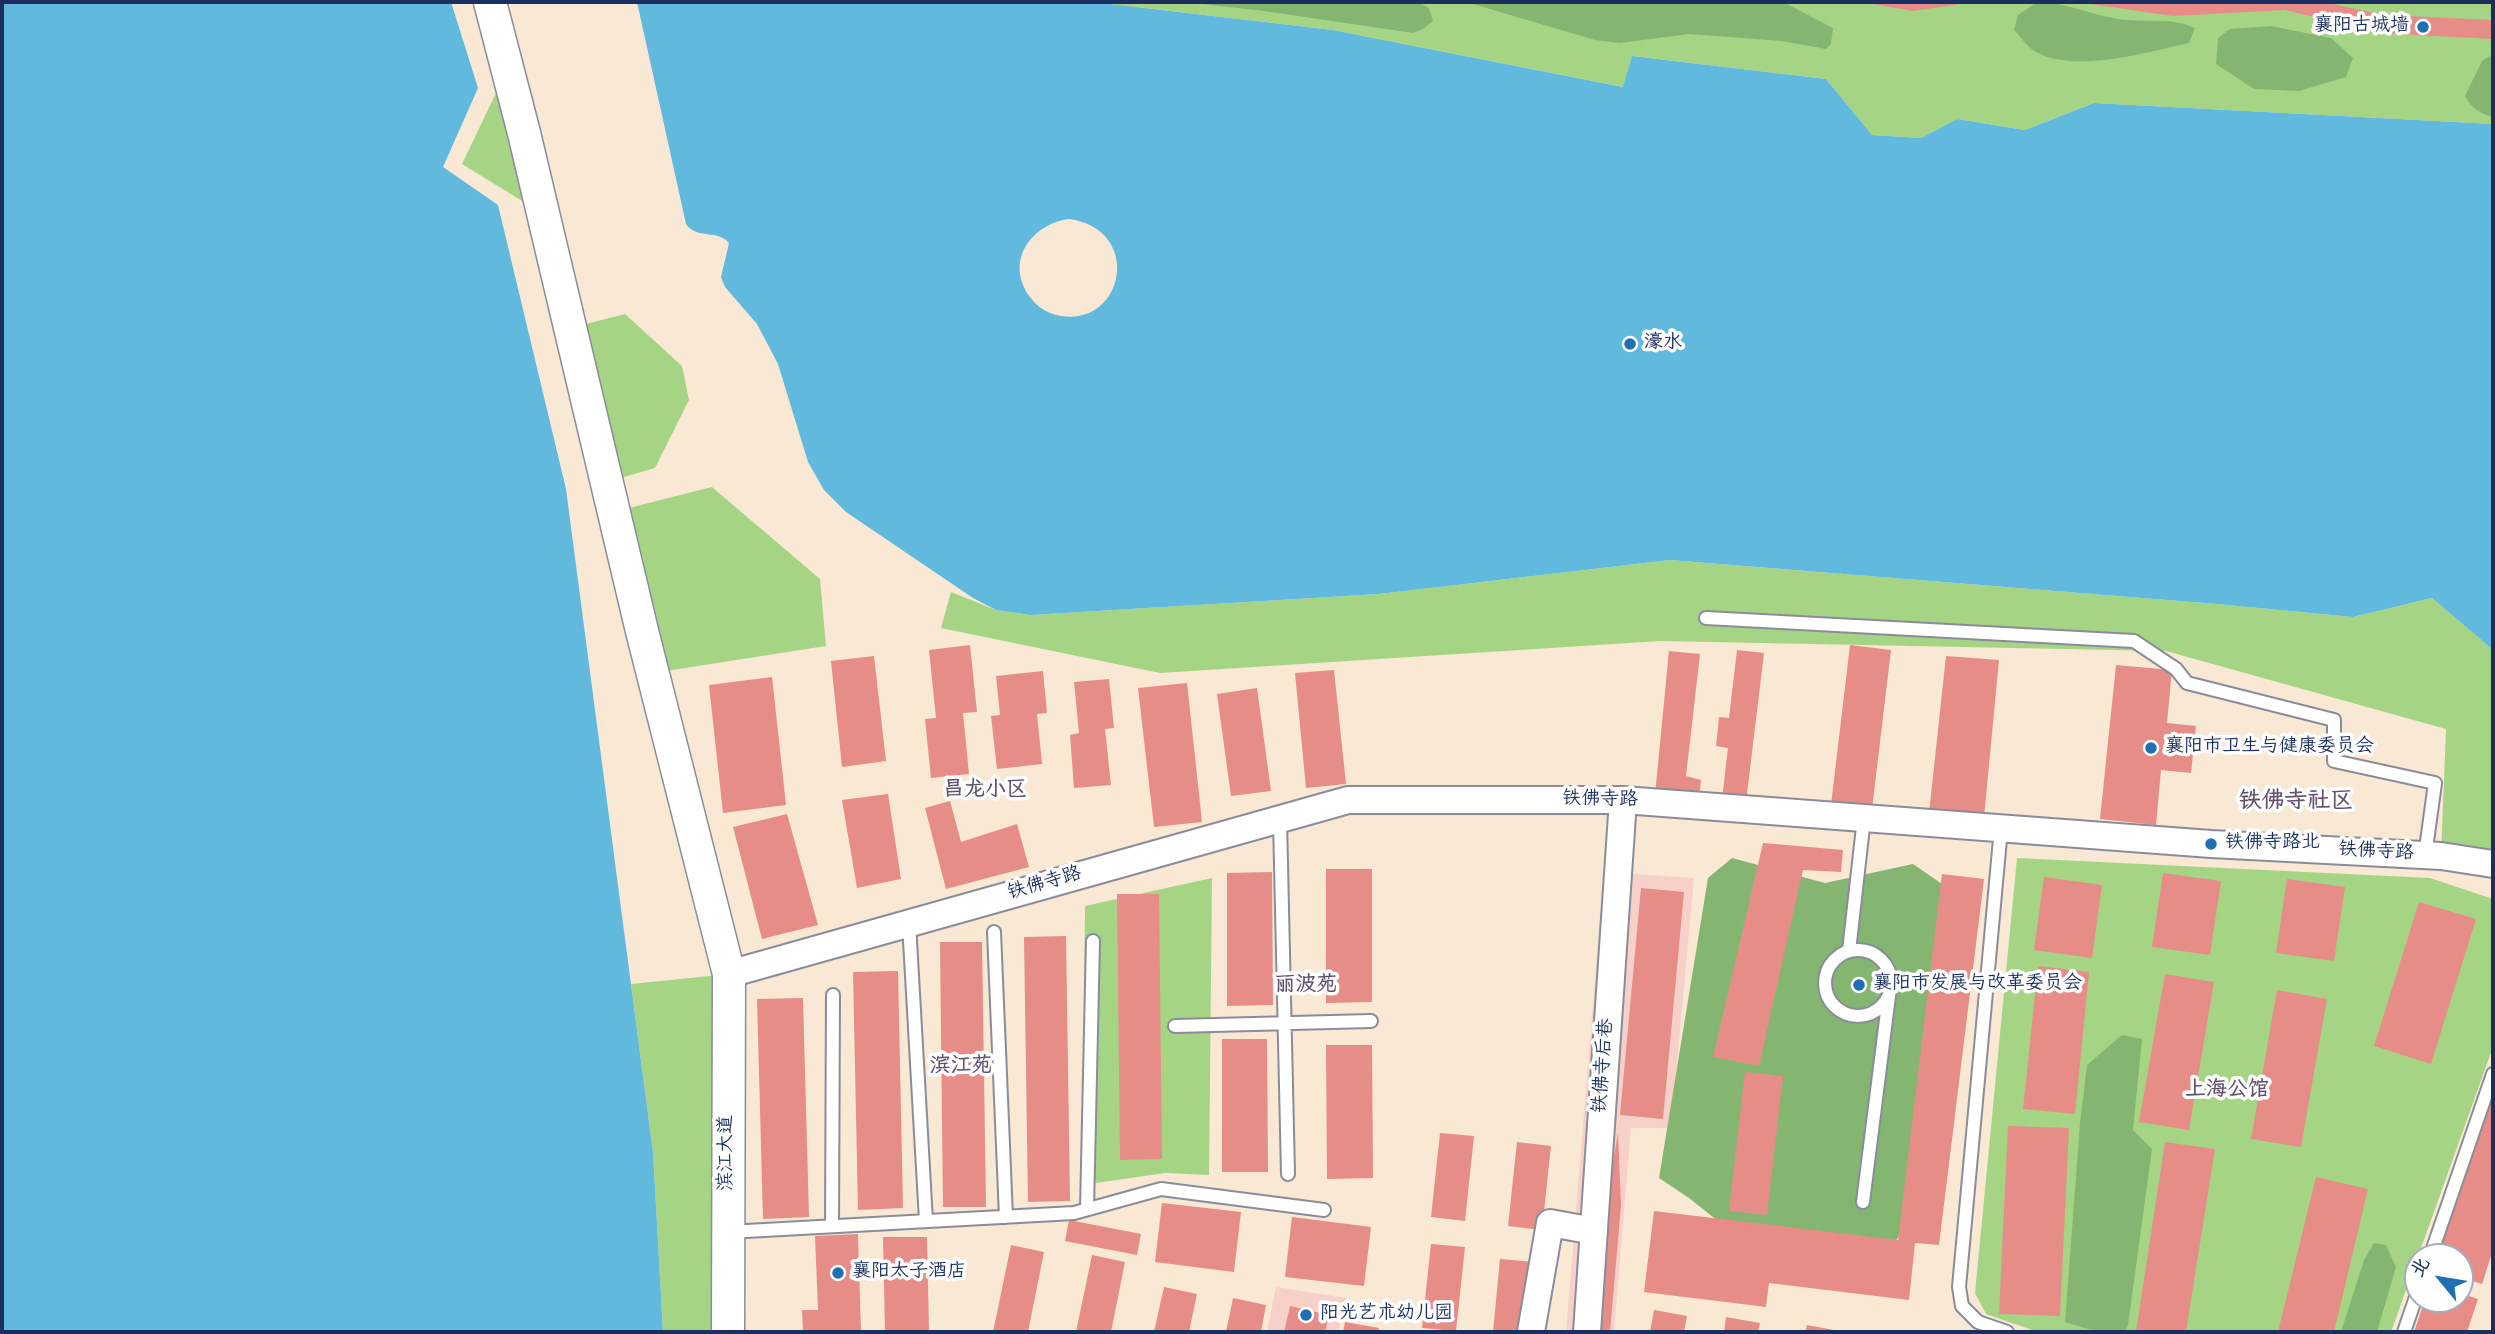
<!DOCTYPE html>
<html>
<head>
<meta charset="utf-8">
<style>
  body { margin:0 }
  #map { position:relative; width:2495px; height:1334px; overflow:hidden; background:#f8e8d4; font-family:"Gochi Hand","LXGW WenKai TC",sans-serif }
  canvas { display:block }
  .frame { position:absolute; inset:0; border:4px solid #1b2f5e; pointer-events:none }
  .north { position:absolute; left:2404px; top:1243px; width:70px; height:70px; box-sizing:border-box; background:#fff; border:2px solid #a4acbf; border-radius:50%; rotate:300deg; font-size:19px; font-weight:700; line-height:28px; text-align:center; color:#1b2f5e }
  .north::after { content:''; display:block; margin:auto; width:24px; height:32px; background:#1f6fb2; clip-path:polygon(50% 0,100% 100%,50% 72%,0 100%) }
</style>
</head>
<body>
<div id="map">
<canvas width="2495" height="1334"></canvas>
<div class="frame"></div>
<div class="north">北</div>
</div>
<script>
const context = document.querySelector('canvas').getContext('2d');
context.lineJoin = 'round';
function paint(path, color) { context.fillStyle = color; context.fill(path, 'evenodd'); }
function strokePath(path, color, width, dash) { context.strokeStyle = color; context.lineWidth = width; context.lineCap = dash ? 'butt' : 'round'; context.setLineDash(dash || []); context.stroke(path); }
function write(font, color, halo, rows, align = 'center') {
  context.font = font + ' "Gochi Hand","LXGW WenKai TC",sans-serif'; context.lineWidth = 7; context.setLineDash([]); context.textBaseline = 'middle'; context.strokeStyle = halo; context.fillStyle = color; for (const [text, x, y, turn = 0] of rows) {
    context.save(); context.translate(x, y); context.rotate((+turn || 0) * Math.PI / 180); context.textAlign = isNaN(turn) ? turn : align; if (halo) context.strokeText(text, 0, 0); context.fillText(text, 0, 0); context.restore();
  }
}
paint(new Path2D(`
  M 1604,872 L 1694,878 L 1671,1128 L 1631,1128 L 1614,1332 L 1566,1332 Z
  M 1276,1287 L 1346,1298 L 1338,1332 L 1267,1332 Z`), '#f7d1c9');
paint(new Path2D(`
  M 1093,2 L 2493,2 L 2493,124 L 2094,103 L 2025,130 L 1957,119 L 1921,138 L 1872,135 L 1826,79 L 1632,56 L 1624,87 L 1333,30 Z
  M 497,91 L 527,204 L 462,164 Z
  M 625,314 L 682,366 L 689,400 L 655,468 L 607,482 L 570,328 Z
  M 712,487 L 820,579 L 826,646 L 653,673 L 613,512 Z
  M 1670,560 L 2217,604 L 2353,617 L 2432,598 L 2493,650 L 2493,864 L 2441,856 L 2446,729 L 2166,651 L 1660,641 L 1160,673 L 941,628 L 951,592 L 996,610 L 1031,615 L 1379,594 Z
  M 2017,858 L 2430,878 L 2493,899 L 2493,1047 L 2391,1332 L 2038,1332 L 1986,1314 L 1975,1293 Z
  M 1212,878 L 1209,1175 L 1165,1173 L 1082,1185 L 1085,906 Z
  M 729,974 L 728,1332 L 663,1332 L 653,1152 L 631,984 Z`), '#a5d584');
paint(new Path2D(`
  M 1184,2 L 1418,2 L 1429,8 L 1433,21 L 1423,29 L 1413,33 L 1264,11 Z
  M 1466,2 L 1783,2 L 1833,28 L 1831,44 L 1826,49 L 1782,41 L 1689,34 L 1620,43 L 1595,40 Z
  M 2037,2 C 2065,2 2091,15 2118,19 C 2144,23 2172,17 2195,28 L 2189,43 C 2148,52 2065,77 2029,47 C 2024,42 2019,35 2014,30 L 2018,15 Z
  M 2271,26 L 2331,38 L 2353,58 L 2346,77 L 2299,91 L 2254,89 L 2216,64 L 2218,38 L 2230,29 Z
  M 2493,54 L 2493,117 C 2481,114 2471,108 2465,96 L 2482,61 Z
  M 1732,858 L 1825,883 L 1913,864 L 1958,895 L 1919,1208 L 1885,1256 L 1738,1237 L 1689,1198 L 1659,1178 L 1708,878 Z
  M 2122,1035 L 2142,1039 L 2133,1130 L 2152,1149 L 2128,1325 L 2125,1332 L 2098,1332 L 2065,1322 L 2080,1123 L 2087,1065 Z
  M 2374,1243 L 2386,1245 L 2396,1267 L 2377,1332 L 2341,1332 L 2364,1260 Z`), '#84b672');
paint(new Path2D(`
  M 2,2 L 451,2 L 478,88 L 443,167 L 498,205 L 566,489 L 653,1152 L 663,1332 L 2,1332 Z
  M 637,2 L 1093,2 L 1333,30 L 1623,87 L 1632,56 L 1826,79 L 1872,135 L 1921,138 L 1957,119 L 2025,130 L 2094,103 L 2493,124 L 2493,650 L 2432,598 L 2353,617 L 2217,604 L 1670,560 L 1379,594 L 1031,615 L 996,610 L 973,598 L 846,512 L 824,490 L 808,462 L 778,364 L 757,324 L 725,287 L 721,277 L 729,243 C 718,229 697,240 686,224 ZM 1069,219 C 1143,229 1125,326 1061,316 C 1048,314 1037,307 1030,297 C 1004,262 1031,224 1069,219 Z`), '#61b9de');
paint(new Path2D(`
  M 1861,2 L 1967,2 L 1967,3 L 1913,11 Z
  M 2076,2 L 2324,2 L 2384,15 L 2493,20 L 2493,39 L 2380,33 L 2285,10 L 2173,16 Z
  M 970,645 L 977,712 L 963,713 L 969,774 L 931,778 L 925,719 L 936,718 L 929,650 Z
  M 1850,645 L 1891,650 L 1872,809 L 1831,805 Z
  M 1737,650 L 1764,653 L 1746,802 L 1722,799 L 1728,748 L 1716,746 L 1719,717 L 1729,718 Z
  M 1669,651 L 1700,654 L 1686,776 L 1701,780 L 1699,798 L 1655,795 Z
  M 874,656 L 886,761 L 842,767 L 831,661 Z
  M 1946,656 L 1999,660 L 1984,817 L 1929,813 Z
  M 2116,665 L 2172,670 L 2167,723 L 2196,726 L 2191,773 L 2161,770 L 2156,825 L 2100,819 Z
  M 1334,670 L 1346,784 L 1306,788 L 1295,673 Z
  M 1043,671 L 1047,713 L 1037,714 L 1042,764 L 997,769 L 991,716 L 1000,715 L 996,676 Z
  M 772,677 L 786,805 L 723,813 L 709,685 Z
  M 1109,679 L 1114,728 L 1105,729 L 1111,785 L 1074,788 L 1070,735 L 1079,733 L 1074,682 Z
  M 1187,683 L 1202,822 L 1154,827 L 1138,688 Z
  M 1257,688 L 1271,791 L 1231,796 L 1217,694 Z
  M 888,794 L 901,879 L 857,888 L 842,800 Z
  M 950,801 L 961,842 L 1017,824 L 1029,867 L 946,889 L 925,808 Z
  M 787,814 L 818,925 L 762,939 L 733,827 Z
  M 1763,843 L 1843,850 L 1841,872 L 1803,870 L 1759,1066 L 1713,1057 Z
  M 1326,869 L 1372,869 L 1372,1002 L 1326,1003 Z
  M 1272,872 L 1273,1005 L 1227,1006 L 1227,873 Z
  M 2163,873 L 2221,881 L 2210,955 L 2152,947 Z
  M 1942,874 L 1984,879 L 1939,1245 L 1915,1243 L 1909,1300 L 1769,1283 L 1766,1307 L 1644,1292 L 1654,1211 L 1898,1240 Z
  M 2044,877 L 2102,885 L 2092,958 L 2034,950 Z
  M 2287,879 L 2345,887 L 2334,961 L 2276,953 Z
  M 1641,888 L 1684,892 L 1663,1119 L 1620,1115 Z
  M 1117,894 L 1159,894 L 1162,1159 L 1120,1160 Z
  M 2419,902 L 2476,919 L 2431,1064 L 2374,1046 Z
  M 1066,936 L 1070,1201 L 1028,1202 L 1024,937 Z
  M 940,942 L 982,942 L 986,1207 L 943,1207 Z
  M 2038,966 L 2089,972 L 2075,1114 L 2023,1109 Z
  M 898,971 L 903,1208 L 858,1210 L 853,972 Z
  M 2165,974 L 2214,982 L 2189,1130 L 2139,1122 Z
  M 2277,990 L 2327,999 L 2301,1147 L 2251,1139 Z
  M 803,998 L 809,1217 L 763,1219 L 757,999 Z
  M 1222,1039 L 1267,1039 L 1268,1172 L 1222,1172 Z
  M 1326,1045 L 1372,1045 L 1373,1178 L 1327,1179 Z
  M 1745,1072 L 1783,1076 L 1767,1215 L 1729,1211 Z
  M 2493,1091 L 2493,1250 L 2482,1284 L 2460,1277 L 2460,1257 L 2437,1257 Z
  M 2008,1126 L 2069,1128 L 2060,1316 L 1999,1314 Z
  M 1440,1133 L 1474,1136 L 1465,1221 L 1431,1217 Z
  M 1618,1133 L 1621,1205 L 1610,1332 L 1596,1332 L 1608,1190 Z
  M 1517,1142 L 1551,1146 L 1542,1230 L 1508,1226 Z
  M 2165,1142 L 2215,1149 L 2186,1332 L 2136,1332 Z
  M 2316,1177 L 2368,1189 L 2334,1332 L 2278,1332 Z
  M 1162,1203 L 1241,1212 L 1234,1272 L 1155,1262 Z
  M 1292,1217 L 1371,1227 L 1364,1286 L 1285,1277 Z
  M 1069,1220 L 1141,1234 L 1137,1255 L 1065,1241 Z
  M 858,1234 L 861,1332 L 803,1332 L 802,1310 L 818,1310 L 815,1236 Z
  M 883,1237 L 927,1237 L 929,1332 L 885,1332 Z
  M 1431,1244 L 1465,1247 L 1456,1331 L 1422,1328 Z
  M 1011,1245 L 1044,1252 L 1028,1332 L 993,1332 Z
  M 1092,1255 L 1125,1262 L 1111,1332 L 1076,1332 Z
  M 1500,1259 L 1534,1262 L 1527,1332 L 1493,1332 Z
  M 1164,1287 L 1197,1294 L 1189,1332 L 1154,1332 Z
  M 2460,1293 L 2478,1299 L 2467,1332 L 2414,1332 L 2425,1299 L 2460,1299 Z
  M 1233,1298 L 1266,1305 L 1261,1332 L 1226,1332 Z
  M 1290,1306 L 1329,1315 L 1325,1332 L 1284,1332 Z
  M 1654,1310 L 1687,1316 L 1684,1332 L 1650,1332 Z
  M 1726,1317 L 1760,1323 L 1758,1332 L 1724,1332 Z
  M 1345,1322 L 1379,1328 L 1378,1332 L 1343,1332 Z
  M 1807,1325 L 1839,1331 L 1839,1332 L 1805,1332 Z`), '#e68d87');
const service = new Path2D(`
  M 1706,618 L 2134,641 L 2176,669 L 2187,683 L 2334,720 L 2334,761 L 2435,783 L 2425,856
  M 1280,820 L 1288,1174
  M 2001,828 L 1959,1287 L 1962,1306 L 1978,1322 L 2007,1332
  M 909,923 L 926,1221
  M 994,932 L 1006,1217
  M1825 983a33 33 0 1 1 66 0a33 33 0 1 1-66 0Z
  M 1849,951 L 1864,818
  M 1175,1026 L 1371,1021
  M 1863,1202 L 1890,988
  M 1087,1209 L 1093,941
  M 832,1226 L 833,995
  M 728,1232 L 1074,1213 L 1161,1189 L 1324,1210
  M 2430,1257 L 2493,1074
  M 2404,1332 L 2418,1291`);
const minor = new Path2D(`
  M 729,974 L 1348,800 L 1623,800 L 2211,844 L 2441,856 L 2493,864
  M 1531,1332 L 1550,1223 L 1594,1231
  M 1587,1332 L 1623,800`);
const tertiary = new Path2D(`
  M 490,2 L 524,133 L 642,631 L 729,974 L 728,1332`);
strokePath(service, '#8a8c99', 16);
strokePath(minor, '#8a8c99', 30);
strokePath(tertiary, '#8a8c99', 35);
strokePath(service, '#fff', 12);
strokePath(minor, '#fff', 26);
strokePath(tertiary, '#fff', 32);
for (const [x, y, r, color] of [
  [2423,27,7,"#1f6fb2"],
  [1630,344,7,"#1f6fb2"],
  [2151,748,7,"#1f6fb2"],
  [2211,844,7,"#1f6fb2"],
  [1859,985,7,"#1f6fb2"],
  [838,1273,7,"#1f6fb2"],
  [1306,1315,7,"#1f6fb2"]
]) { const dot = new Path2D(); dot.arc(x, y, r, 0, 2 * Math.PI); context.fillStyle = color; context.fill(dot); strokePath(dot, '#fff', 2.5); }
write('19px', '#1b2f5e', '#fff', [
  ["襄阳古城墙",2409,27,"right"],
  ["濠水",1644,344],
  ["襄阳市卫生与健康委员会",2165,748],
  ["铁佛寺路北",2225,844],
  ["襄阳市发展与改革委员会",1873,985],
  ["襄阳太子酒店",852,1273],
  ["阳光艺术幼儿园",1320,1315]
], 'left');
write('19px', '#1b2f5e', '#fff', [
  ["铁佛寺路",1600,801,1],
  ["铁佛寺路",2376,853,3],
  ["铁佛寺路",1045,885,-16],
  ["铁佛寺后巷",1605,1066,-86],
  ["滨江大道",728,1153,-90]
]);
write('bold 21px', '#62506c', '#fff', [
  ["昌龙小区",985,792],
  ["丽波苑",1306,987],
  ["滨江苑",961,1068],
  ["上海公馆",2227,1092]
]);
write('bold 23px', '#62506c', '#fff', [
  ["铁佛寺社区",2296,803]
]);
</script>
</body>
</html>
